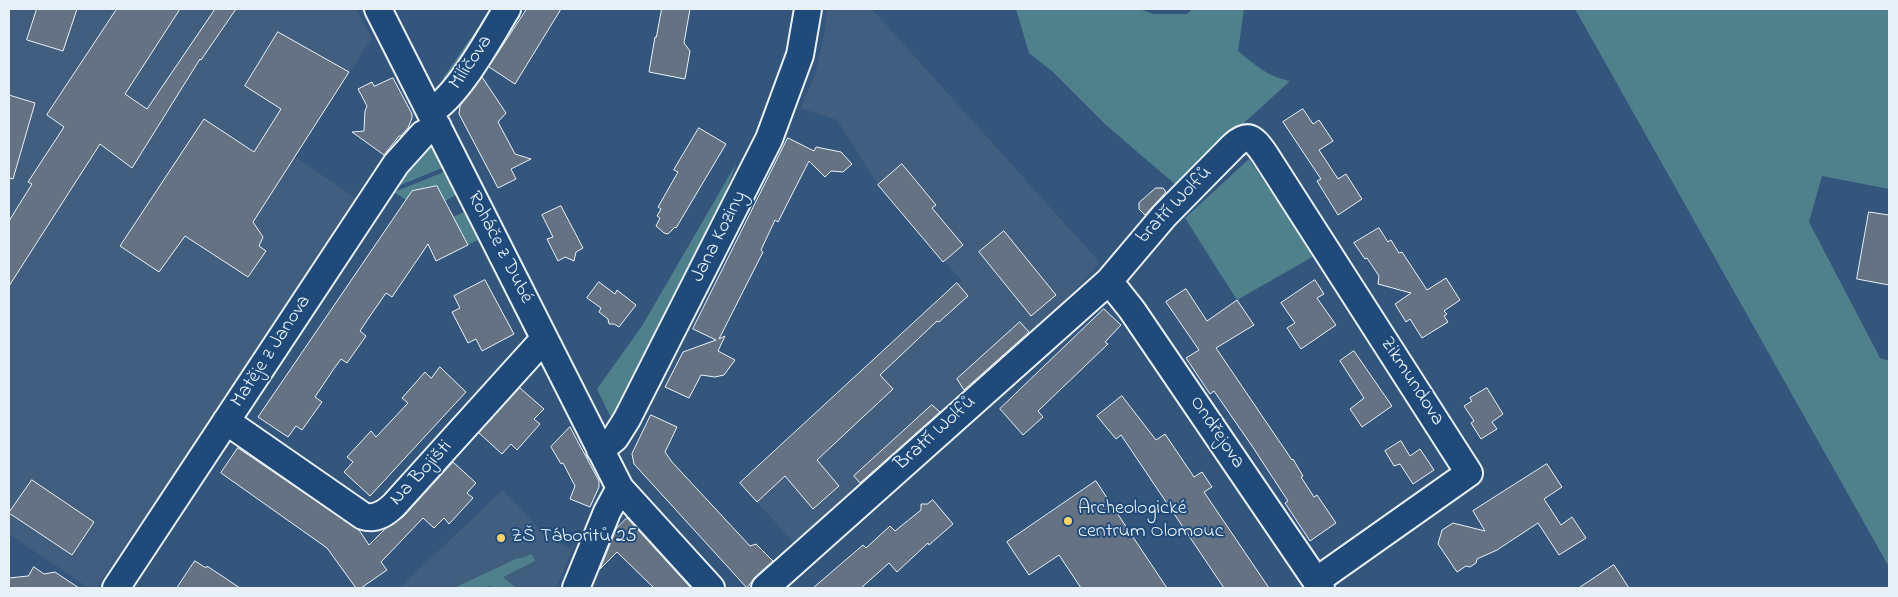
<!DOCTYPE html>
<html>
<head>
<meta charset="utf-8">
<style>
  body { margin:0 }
  #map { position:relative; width:1898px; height:597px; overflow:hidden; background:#34567d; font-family:"Indie Flower",sans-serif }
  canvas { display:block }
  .frame { position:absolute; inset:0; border:10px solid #e8f1f8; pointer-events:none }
</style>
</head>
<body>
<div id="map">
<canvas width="1898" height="597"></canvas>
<div class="frame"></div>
</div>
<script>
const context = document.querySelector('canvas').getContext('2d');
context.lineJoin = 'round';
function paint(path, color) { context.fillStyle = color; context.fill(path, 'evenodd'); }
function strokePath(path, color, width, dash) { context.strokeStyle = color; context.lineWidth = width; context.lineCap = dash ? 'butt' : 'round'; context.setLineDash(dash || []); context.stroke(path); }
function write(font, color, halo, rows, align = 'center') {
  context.font = font + ' "Indie Flower",sans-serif'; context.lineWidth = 4; context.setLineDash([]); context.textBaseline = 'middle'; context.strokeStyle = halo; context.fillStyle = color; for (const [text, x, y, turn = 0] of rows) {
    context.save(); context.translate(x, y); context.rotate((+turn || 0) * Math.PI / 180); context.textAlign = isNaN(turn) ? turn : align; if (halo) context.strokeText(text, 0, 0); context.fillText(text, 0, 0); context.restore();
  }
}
paint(new Path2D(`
  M 9,9 L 356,9 L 372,38 L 294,156 L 360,201 L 96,588 L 89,588 L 9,534 Z
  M 827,9 L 872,9 L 1100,263 L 1032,336 L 844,502 L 794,543 L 740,483 L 957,283 L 962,281 L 878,185 L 837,120 L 801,108 L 815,75 L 825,30 Z
  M 503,490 L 544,534 L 572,550 L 556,588 L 399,588 Z`), '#425e7f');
paint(new Path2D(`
  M 491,9 L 494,9 L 444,88 L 443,78 Z
  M 1016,9 L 1139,9 L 1153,14 L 1187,14 L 1192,9 L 1244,9 L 1238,51 C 1257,66 1266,76 1290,81 L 1176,185 L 1106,125 L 1053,72 L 1029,53 Z
  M 1575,9 L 1889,9 L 1889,189 L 1822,176 L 1809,222 L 1880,358 L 1889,361 L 1889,567 Z
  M 430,143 L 442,168 L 386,191 Z
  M 1249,159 L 1314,256 L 1237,300 L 1185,218 Z
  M 736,164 L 708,239 L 625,405 L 615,414 L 610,416 L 597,389 L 642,326 Z
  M 444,172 L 456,195 L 445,201 L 437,187 L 412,191 L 406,200 L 394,192 Z
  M 464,212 L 478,240 L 468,245 L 453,217 Z
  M 532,554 L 535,561 L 503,577 L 516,588 L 497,588 L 490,586 L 481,588 L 454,588 L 518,558 L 519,559 Z`), '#4f818d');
const building = new Path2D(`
  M 37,9 L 77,9 L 63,51 L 27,40 Z
  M 117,9 L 180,9 L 125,94 L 147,109 L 215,9 L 236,9 L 201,60 L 200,59 L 132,168 L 100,144 L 9,286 L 9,221 L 32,184 L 28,182 L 64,127 L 47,115 Z
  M 527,9 L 561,9 L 515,84 L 489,67 Z
  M 662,9 L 690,9 L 684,43 L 690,51 L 685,79 L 649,72 L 655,37 L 656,37 Z
  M 278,32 L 349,72 L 253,222 L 263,237 L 259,246 L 266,251 L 248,277 L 185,236 L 159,272 L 120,246 L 204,119 L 254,152 L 281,109 L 245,86 Z
  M 482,77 L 506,113 L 498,122 L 515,154 L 531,159 L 511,169 L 516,179 L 498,188 L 459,114 L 460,106 Z
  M 393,78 L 412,114 L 412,118 L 408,128 L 401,136 L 399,136 L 384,155 L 352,132 L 364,131 L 365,111 L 367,106 L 358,89 L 372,82 L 374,86 Z
  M 9,95 L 35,103 L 13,179 L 9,178 Z
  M 1303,109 L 1313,124 L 1319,120 L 1333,141 L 1319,150 L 1338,179 L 1346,174 L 1362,199 L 1338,215 L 1317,181 L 1321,179 L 1283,122 Z
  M 699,128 L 726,144 L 676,228 L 675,227 L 668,234 L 664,233 L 656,226 L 660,218 L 657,216 L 661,209 L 658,207 L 678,172 L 674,170 Z
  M 788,138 L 814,151 L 816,147 L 841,152 L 852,164 L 843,172 L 831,171 L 825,177 L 809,161 L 778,222 L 775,220 L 761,250 L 763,252 L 719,339 L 725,336 L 718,351 L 735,360 L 724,375 L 715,377 L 701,375 L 689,398 L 665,387 L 683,352 L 716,340 L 693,329 Z
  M 902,164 L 936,205 L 932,208 L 963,245 L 943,262 L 878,185 Z
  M 437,186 L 468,245 L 436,261 L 428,244 L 392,297 L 386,293 L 370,316 L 360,331 L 366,336 L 347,363 L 341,359 L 333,370 L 315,397 L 322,402 L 302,430 L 296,426 L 288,437 L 258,417 L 412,191 Z
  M 1156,188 L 1163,188 L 1166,192 L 1145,215 L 1139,209 L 1139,203 Z
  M 561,206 L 583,248 L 576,252 L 574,261 L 565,257 L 558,261 L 547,239 L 553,237 L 542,215 Z
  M 1869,212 L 1889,215 L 1889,285 L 1857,279 Z
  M 1379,228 L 1388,242 L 1391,240 L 1399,253 L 1402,252 L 1427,290 L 1446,278 L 1460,300 L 1444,311 L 1447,314 L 1444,316 L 1448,322 L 1422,338 L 1410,319 L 1406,322 L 1395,304 L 1411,293 L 1378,284 L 1379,276 L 1367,258 L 1365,259 L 1354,243 Z
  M 1004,231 L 1056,295 L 1031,316 L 979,252 Z
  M 485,280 L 514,334 L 482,351 L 476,339 L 468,343 L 452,312 L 460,308 L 454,296 Z
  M 1315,280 L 1324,294 L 1317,298 L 1336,325 L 1301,349 L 1287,328 L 1295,323 L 1281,303 Z
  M 599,282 L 615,294 L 617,290 L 636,305 L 619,327 L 614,324 L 609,324 L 608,319 L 599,312 L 601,308 L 587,298 Z
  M 957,283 L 968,296 L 939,322 L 937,321 L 880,375 L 893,389 L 817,460 L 839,486 L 813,509 L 785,476 L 757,502 L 740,483 Z
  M 1186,289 L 1207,321 L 1237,300 L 1254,325 L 1216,348 L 1292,460 L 1293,459 L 1303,476 L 1301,477 L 1314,497 L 1317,495 L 1336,523 L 1310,541 L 1285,503 L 1288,501 L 1252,446 L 1214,391 L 1210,394 L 1186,358 L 1199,350 L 1166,302 Z
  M 1104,309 L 1121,325 L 1105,342 L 1108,344 L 1038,411 L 1043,417 L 1023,435 L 1000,409 Z
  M 1020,322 L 1029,332 L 964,390 L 957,379 Z
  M 1354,351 L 1392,406 L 1362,427 L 1350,409 L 1364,398 L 1340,361 Z
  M 440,367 L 466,392 L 370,496 L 344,472 L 353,462 L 347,457 L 371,431 L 376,437 L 393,419 L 408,403 L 402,398 L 425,372 L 431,378 Z
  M 520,388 L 544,409 L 534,419 L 540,424 L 517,450 L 511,444 L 502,454 L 479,433 Z
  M 1487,388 L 1503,414 L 1492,422 L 1497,429 L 1481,439 L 1471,423 L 1474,421 L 1464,406 L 1472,401 L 1470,398 Z
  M 1122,396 L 1156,440 L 1165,434 L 1194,477 L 1202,472 L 1212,487 L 1204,492 L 1269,588 L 1224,588 L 1121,435 L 1116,439 L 1097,416 Z
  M 932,405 L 940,412 L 860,483 L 854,476 Z
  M 651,415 L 677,427 L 665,452 L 672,462 L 750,546 L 756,544 L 773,561 L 755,577 L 747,588 L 634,464 L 632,454 Z
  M 570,427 L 599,481 L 599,487 L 590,507 L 570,499 L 575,486 L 563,463 L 561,464 L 551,447 Z
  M 1401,441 L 1410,456 L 1420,449 L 1434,470 L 1413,484 L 1400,464 L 1394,466 L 1385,451 Z
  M 238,448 L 359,530 L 369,545 L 385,529 L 404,516 L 453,462 L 476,483 L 467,493 L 473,498 L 449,524 L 444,518 L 434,528 L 423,518 L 381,562 L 387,570 L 361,588 L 356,588 L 327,548 L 221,473 Z
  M 1547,464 L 1562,487 L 1544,499 L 1561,525 L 1572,517 L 1586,538 L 1559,555 L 1538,523 L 1497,550 L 1477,559 L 1476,563 L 1470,567 L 1466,566 L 1457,572 L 1438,544 L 1442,530 L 1453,523 L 1485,531 L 1473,511 Z
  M 32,480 L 94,522 L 72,555 L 9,513 Z
  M 1096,481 L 1113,507 L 1167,588 L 1081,588 L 1059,555 L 1029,575 L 1007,542 Z
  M 933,500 L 953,524 L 929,545 L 928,543 L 897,572 L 889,563 L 861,588 L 813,588 L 863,545 L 866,548 L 890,526 L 895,531 L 921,510 L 921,504 L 927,504 Z
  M 627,518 L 691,588 L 654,588 L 617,552 L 600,569 L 616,529 Z
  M 195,561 L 206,568 L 207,566 L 240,588 L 177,588 Z
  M 1614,565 L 1629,588 L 1579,588 Z
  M 34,567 L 44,574 L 55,572 L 79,588 L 9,588 L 9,578 L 28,576 Z`);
paint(building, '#647283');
strokePath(building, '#e8f1f8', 1);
const minor = new Path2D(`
  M 378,9 L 620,488 L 711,588
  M 430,112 C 459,95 489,38 507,9
  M 1109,281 L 1132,310 L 1321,588
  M 226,421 L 363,516 C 375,520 385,514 394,505 L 544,339
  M 600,450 L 615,438 L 627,419 L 769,139 L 800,55 L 808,9
  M 116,588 L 396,164 L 423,134 L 438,127
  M 576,588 L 607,512 L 620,488
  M 765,588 L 1109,281 L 1164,216 L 1233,146 C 1248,132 1253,138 1264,153 L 1469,473 L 1316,581`);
strokePath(minor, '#e8f1f8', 30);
strokePath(minor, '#1f4a7a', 26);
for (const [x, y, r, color] of [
  [1068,521,5,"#ffd166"],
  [501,538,5,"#ffd166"]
]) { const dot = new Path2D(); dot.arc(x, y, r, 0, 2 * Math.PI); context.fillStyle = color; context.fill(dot); strokePath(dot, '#1f4a7a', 2); }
write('20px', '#e8f1f8', '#1f4a7a', [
  ["Milíčova",472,63,-56],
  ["bratří Wolfů",1175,206,-46],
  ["Jana Koziny",720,237,-63],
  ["Roháče z Dubé",499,248,63],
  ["Matěje z Janova",272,352,-57],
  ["Zikmundova",1411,382,57],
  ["Ondřejova",1216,433,56],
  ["Bratří Wolfů",936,434,-42],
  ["Na Bojišti",422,474,-47]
]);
write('20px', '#e8f1f8', '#1f4a7a', [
  ["Archeologické",1078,510],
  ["centrum Olomouc",1078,533],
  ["ZŠ Táboritů 25",511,538]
], 'left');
</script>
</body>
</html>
